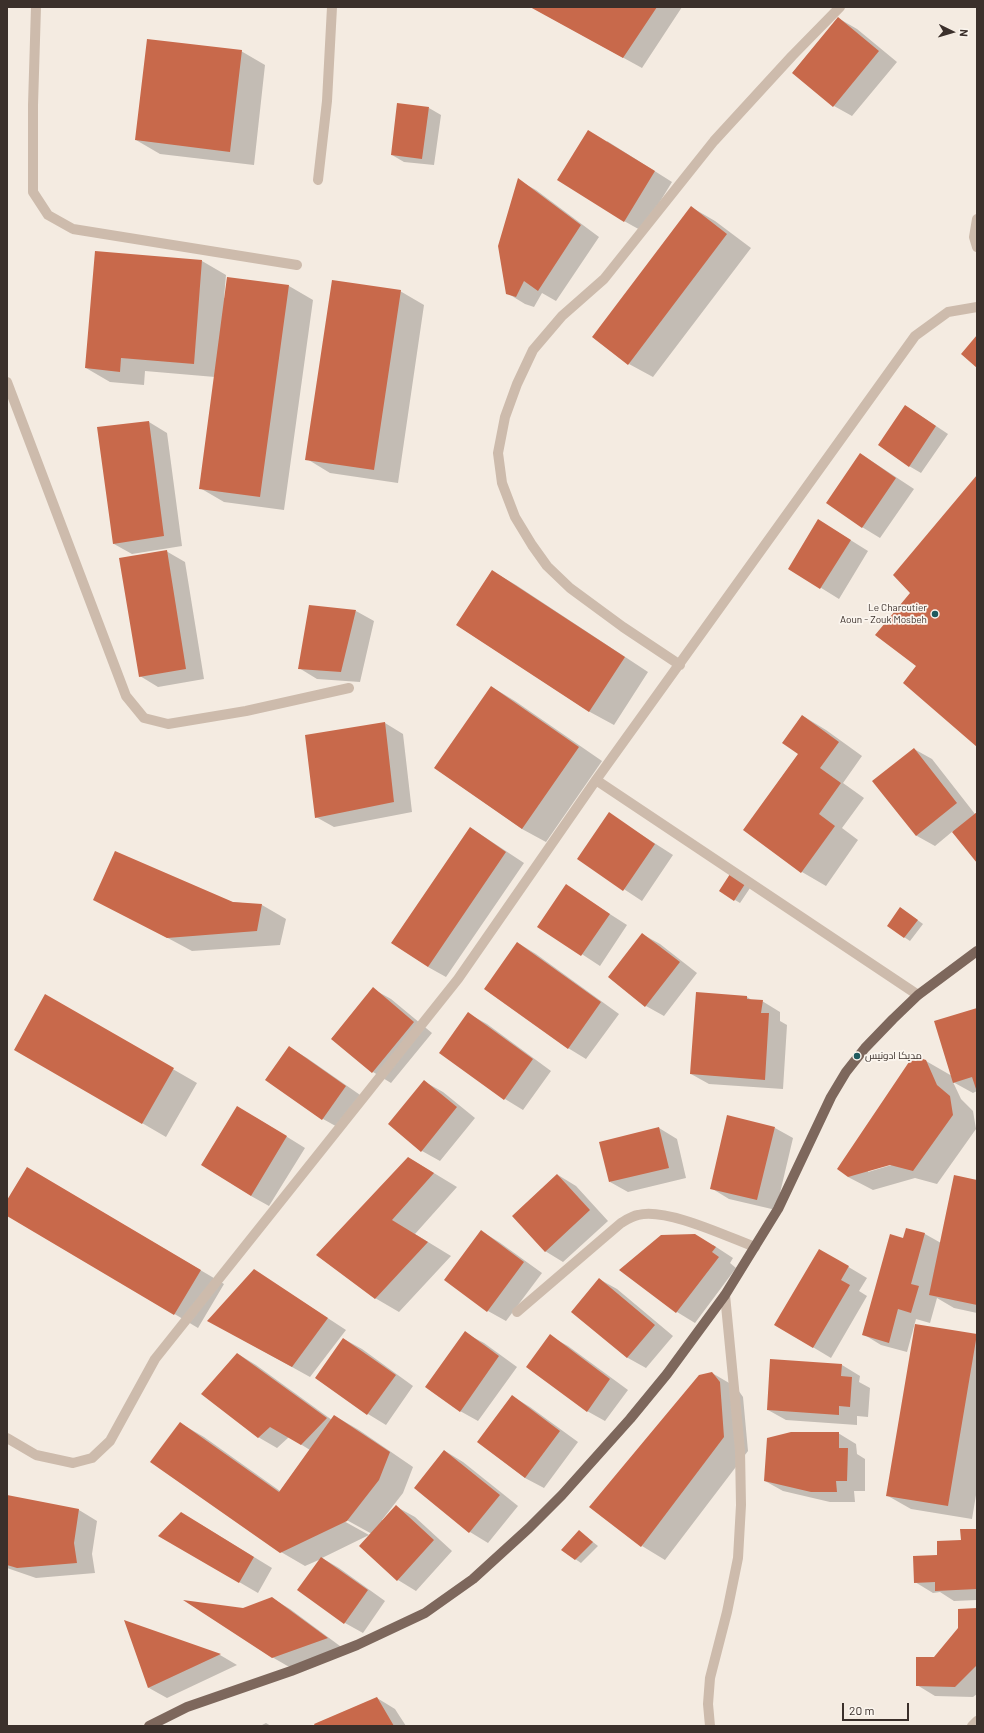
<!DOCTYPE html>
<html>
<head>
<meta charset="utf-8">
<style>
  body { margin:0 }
  #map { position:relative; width:984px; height:1733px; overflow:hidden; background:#f4ebe1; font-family:Barlow,sans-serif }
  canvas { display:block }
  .frame { position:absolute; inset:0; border:8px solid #3b302b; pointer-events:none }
  .north { position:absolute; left:932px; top:12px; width:40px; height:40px; -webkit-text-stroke:3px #fbf5ee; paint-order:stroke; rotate:95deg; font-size:11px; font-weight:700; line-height:16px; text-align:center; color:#3b302b }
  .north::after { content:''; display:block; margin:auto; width:14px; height:18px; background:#3b302b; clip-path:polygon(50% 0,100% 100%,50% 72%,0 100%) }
  .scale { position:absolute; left:842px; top:1703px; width:67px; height:18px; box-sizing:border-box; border:2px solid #3b302b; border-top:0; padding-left:5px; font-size:12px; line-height:14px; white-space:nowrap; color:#3b302b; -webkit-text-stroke:3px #fbf5ee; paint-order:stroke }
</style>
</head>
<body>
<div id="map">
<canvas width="984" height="1733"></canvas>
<div class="frame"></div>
<div class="north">N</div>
<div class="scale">20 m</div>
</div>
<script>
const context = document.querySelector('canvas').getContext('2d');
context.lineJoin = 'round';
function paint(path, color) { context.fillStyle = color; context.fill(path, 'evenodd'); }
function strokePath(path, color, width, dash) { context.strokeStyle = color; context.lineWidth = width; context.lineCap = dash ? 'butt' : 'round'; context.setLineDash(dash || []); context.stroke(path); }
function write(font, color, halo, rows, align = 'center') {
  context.font = font + ' Barlow,Cairo,sans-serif'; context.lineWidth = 3.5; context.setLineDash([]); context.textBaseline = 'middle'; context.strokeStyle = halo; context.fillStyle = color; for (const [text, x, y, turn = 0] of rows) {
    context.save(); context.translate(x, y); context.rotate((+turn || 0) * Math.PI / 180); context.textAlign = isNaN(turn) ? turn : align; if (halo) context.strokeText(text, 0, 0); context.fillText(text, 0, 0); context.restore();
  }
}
paint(new Path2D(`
  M 531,7 L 682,7 L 642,68 Z
  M 838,18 L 857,29 L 897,62 L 852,116 L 834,106 L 793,72 Z
  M 241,51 L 265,65 L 254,165 L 160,154 L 136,140 Z
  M 429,108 L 441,115 L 434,165 L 404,162 L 392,155 Z
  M 607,141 L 672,182 L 642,231 L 624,221 Z
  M 518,180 L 536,190 L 599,237 L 556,301 L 542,293 L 534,307 L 525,304 L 507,293 Z
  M 691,207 L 715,221 L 751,248 L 653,377 L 629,364 Z
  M 202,261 L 226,275 L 224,298 L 289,286 L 313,300 L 284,510 L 224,502 L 200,488 L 215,377 L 145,371 L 144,385 L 110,382 L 86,368 Z
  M 400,291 L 424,305 L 398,483 L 330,473 L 307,459 Z
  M 906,406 L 948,434 L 921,473 L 909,466 Z
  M 149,422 L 167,433 L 182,546 L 132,554 L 114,544 Z
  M 861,454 L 914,489 L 880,538 L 862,527 Z
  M 836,531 L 868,551 L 839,599 L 789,568 Z
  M 166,551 L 185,562 L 204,679 L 158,687 L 140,676 Z
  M 492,571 L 516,585 L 648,672 L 614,725 L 590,712 L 457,625 Z
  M 356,611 L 374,621 L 360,682 L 317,679 L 299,668 Z
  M 492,687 L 515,701 L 602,761 L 546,842 L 522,829 L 435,768 Z
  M 803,716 L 826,730 L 862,756 L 843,783 L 864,798 L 842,828 L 858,840 L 826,886 L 802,872 L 744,830 L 799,753 Z
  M 385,723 L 403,734 L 412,812 L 334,827 L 316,817 Z
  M 914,749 L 932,759 L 975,814 L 977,813 L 977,861 L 953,831 L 935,846 L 917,836 L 874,781 Z
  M 609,814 L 673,855 L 642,901 L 578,859 Z
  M 471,828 L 524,863 L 446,977 L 428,967 Z
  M 730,876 L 750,888 L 740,903 L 720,891 Z
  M 566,886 L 627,925 L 600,966 L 539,926 Z
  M 95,899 L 233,902 L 262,905 L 286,919 L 280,945 L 192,951 Z
  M 901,908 L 923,924 L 910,941 L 904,937 Z
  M 642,934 L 660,944 L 697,973 L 664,1016 L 646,1006 Z
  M 518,943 L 536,954 L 619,1014 L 586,1059 L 568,1048 Z
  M 373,989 L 391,999 L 432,1033 L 391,1083 L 373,1072 L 332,1038 Z
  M 46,996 L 197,1083 L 166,1137 L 15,1049 Z
  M 747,997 L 753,1001 L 762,1001 L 780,1012 L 780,1021 L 787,1025 L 783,1089 L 709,1084 L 691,1074 Z
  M 977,1009 L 977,1091 L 973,1093 L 953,1082 L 961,1099 L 973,1111 L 976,1129 L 937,1184 L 915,1178 L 873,1190 L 848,1177 L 926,1061 L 952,1076 ZM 895,1162 L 895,1164 L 868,1172 L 868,1170 Z
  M 469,1014 L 487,1024 L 551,1071 L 523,1110 L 505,1099 L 441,1052 Z
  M 289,1047 L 307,1058 L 363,1097 L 341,1129 L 323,1119 Z
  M 425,1082 L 443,1092 L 475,1118 L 440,1161 L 422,1151 Z
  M 255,1117 L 305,1148 L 269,1206 L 251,1196 Z
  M 659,1128 L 677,1139 L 686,1178 L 628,1192 L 610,1182 Z
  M 775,1128 L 793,1138 L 776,1210 L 729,1199 L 711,1188 Z
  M 409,1158 L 457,1187 L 415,1234 L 451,1256 L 399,1312 L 375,1298 L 317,1255 Z
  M 558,1175 L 576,1186 L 608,1221 L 563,1262 L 545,1251 Z
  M 977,1181 L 977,1313 L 954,1308 L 937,1298 L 930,1323 L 916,1319 L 907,1352 L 881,1345 L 863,1334 L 904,1239 L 907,1229 L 925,1234 L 941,1243 Z
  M 51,1182 L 224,1284 L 198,1328 L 7,1214 L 7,1202 Z
  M 481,1231 L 499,1242 L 542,1273 L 506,1321 L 488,1311 Z
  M 713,1245 L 733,1258 L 730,1263 L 736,1268 L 695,1323 L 677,1312 L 620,1270 Z
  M 820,1250 L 867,1278 L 859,1291 L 867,1296 L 831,1358 L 776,1325 Z
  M 254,1270 L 346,1330 L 310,1377 L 227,1331 Z
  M 599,1279 L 617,1289 L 673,1336 L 646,1368 L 628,1358 L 572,1312 Z
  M 916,1325 L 977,1335 L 977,1489 L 972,1519 L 911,1509 L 888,1496 Z
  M 465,1333 L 484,1343 L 517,1367 L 478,1421 L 460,1411 Z
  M 550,1336 L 568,1346 L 628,1390 L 605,1421 L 587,1411 Z
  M 344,1339 L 362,1349 L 413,1386 L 386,1425 L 368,1414 L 316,1378 Z
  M 238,1354 L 256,1365 L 332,1420 L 335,1416 L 359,1430 L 413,1467 L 403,1493 L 382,1520 L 383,1521 L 397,1507 L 415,1517 L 452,1551 L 416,1591 L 398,1580 L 361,1546 L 372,1534 L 343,1518 L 342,1520 L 369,1535 L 322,1558 L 339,1568 L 385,1601 L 363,1633 L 345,1623 L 321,1559 L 305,1566 L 281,1552 L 180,1423 L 204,1437 L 280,1491 L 310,1450 L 289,1437 L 277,1448 L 258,1437 Z
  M 842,1365 L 860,1376 L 859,1382 L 870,1388 L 868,1417 L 857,1416 L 857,1425 L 786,1420 L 768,1410 Z
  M 712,1373 L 736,1387 L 743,1397 L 748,1451 L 665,1560 L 642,1546 Z
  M 512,1396 L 530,1407 L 578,1442 L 544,1488 L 525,1478 L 478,1442 Z
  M 838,1433 L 856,1444 L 857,1454 L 865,1459 L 865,1491 L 854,1491 L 855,1502 L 830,1502 L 783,1491 L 765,1481 Z
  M 445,1451 L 463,1462 L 518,1506 L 488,1543 L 470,1532 L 415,1488 Z
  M 7,1496 L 79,1510 L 97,1521 L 92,1554 L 95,1573 L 36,1578 L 7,1568 Z
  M 200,1524 L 272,1568 L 258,1593 L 160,1536 Z
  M 977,1530 L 977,1600 L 954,1601 L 940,1592 L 933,1593 L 915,1582 L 938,1556 Z
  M 579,1531 L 598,1546 L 581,1563 L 562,1550 Z
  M 272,1598 L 290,1609 L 344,1649 L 291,1668 L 272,1657 Z
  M 977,1609 L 977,1694 L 973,1697 L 935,1696 L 917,1685 L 934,1658 Z
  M 126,1622 L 220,1655 L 237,1665 L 167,1698 L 149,1688 Z
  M 377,1698 L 395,1709 L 406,1726 L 316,1726 Z
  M 266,1723 L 271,1726 L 260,1726 Z`), '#0003');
paint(new Path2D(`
  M 530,7 L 657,7 L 623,58 Z
  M 838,17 L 879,51 L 833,107 L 792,73 Z
  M 147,39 L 242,50 L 230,152 L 135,140 Z
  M 397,103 L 429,107 L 422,159 L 391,155 Z
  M 588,130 L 655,171 L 624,222 L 557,180 Z
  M 518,178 L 581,225 L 538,291 L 524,281 L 516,297 L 506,294 L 498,246 Z
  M 691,206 L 727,234 L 628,365 L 592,337 Z
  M 95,251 L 202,260 L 194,364 L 121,358 L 120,372 L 85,368 Z
  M 227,277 L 289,285 L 260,497 L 199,489 Z
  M 332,280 L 401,290 L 374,470 L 305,460 Z
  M 977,335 L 977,368 L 961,354 Z
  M 905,405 L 936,426 L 909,467 L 878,445 Z
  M 149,421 L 164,536 L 113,544 L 97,427 Z
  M 860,453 L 896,478 L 862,528 L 826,503 Z
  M 977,475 L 977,747 L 903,683 L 916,666 L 875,635 L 910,593 L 893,575 Z
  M 818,519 L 851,540 L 820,589 L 788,569 Z
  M 167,550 L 186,669 L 139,677 L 119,558 Z
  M 492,570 L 625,657 L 589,712 L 456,625 Z
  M 309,605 L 356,610 L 341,672 L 298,669 Z
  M 491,686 L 579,747 L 522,829 L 434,768 Z
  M 802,715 L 839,742 L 820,768 L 841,783 L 819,814 L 835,826 L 801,873 L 743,830 L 798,754 L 782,743 Z
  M 385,722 L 394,802 L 315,818 L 305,735 Z
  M 914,748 L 957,803 L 916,836 L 872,781 Z
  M 609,812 L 655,844 L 623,891 L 577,859 Z
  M 977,812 L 977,863 L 952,832 Z
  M 470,827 L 506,852 L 428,967 L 391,943 Z
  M 115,851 L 233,902 L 262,904 L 257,931 L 167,938 L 93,900 Z
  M 730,874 L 745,884 L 734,901 L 719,891 Z
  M 566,884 L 610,914 L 581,956 L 537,927 Z
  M 900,907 L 918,920 L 904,938 L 887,926 Z
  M 642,933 L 680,962 L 645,1007 L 608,977 Z
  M 517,942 L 601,1002 L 568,1049 L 484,989 Z
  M 373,987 L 414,1022 L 372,1073 L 331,1039 Z
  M 696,992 L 747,996 L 747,999 L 763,1000 L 761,1013 L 769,1013 L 765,1080 L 690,1074 Z
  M 45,994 L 174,1068 L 142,1124 L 14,1050 Z
  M 977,1008 L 977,1092 L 972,1077 L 953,1083 L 934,1021 Z
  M 468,1012 L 533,1059 L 504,1100 L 439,1053 Z
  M 289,1046 L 346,1086 L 322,1120 L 265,1080 Z
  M 913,1056 L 926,1060 L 937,1085 L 950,1096 L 953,1115 L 913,1171 L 890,1165 L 848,1177 L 837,1169 Z
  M 424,1080 L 457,1107 L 421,1152 L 388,1124 Z
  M 237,1106 L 287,1136 L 251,1196 L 201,1165 Z
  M 727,1115 L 775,1127 L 757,1200 L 710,1189 Z
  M 659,1127 L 669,1168 L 609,1182 L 599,1142 Z
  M 408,1157 L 434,1173 L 392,1220 L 428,1242 L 375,1299 L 316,1255 Z
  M 27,1167 L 201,1270 L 174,1315 L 7,1216 L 7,1200 Z
  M 557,1174 L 590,1210 L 545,1252 L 512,1216 Z
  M 954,1175 L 977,1180 L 977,1305 L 929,1295 Z
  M 906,1228 L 925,1233 L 911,1284 L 919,1286 L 911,1313 L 898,1309 L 889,1343 L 862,1335 L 890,1234 L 903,1238 Z
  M 481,1230 L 524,1262 L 487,1312 L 444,1280 Z
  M 695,1234 L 716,1247 L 712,1252 L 719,1257 L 676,1313 L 619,1270 L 661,1235 Z
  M 819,1249 L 849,1266 L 841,1280 L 850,1285 L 813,1348 L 774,1325 Z
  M 254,1269 L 328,1318 L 292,1367 L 207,1321 Z
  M 599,1278 L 655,1325 L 627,1358 L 571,1312 Z
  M 915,1324 L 977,1334 L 948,1506 L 886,1496 Z
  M 465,1331 L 499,1356 L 460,1412 L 425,1387 Z
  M 550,1334 L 610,1379 L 587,1412 L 526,1367 Z
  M 343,1338 L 396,1375 L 367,1415 L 315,1378 Z
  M 237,1353 L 327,1418 L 301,1445 L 270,1427 L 258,1438 L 201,1394 Z
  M 770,1359 L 842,1364 L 841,1376 L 852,1377 L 850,1407 L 839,1406 L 839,1415 L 767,1410 Z
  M 712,1372 L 720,1382 L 724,1437 L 641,1547 L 589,1507 L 699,1375 Z
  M 512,1395 L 560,1431 L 525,1478 L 477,1442 Z
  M 334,1415 L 390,1452 L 379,1480 L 347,1521 L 280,1553 L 150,1462 L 180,1422 L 279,1492 Z
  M 791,1432 L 839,1432 L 839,1448 L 848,1448 L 847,1481 L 836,1481 L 837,1492 L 811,1492 L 764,1481 L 767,1438 Z
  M 444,1450 L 500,1495 L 469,1533 L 414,1488 Z
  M 7,1495 L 79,1509 L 74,1543 L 77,1563 L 17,1568 L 7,1565 Z
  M 396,1505 L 434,1540 L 397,1581 L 359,1546 Z
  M 181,1512 L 254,1557 L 239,1583 L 158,1536 Z
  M 960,1529 L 977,1529 L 977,1589 L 935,1591 L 935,1582 L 914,1583 L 913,1556 L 937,1555 L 937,1541 L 961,1540 Z
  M 579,1530 L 593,1542 L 575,1560 L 561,1550 Z
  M 321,1557 L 368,1590 L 344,1624 L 297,1590 Z
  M 272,1597 L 328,1638 L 272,1658 L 183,1600 L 243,1608 Z
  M 977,1608 L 977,1665 L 955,1687 L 916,1686 L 916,1657 L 934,1657 L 958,1628 L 958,1609 Z
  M 124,1620 L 221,1654 L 148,1688 Z
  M 377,1697 L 394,1726 L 315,1726 L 314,1724 Z`), '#c8694b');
strokePath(new Path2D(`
  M 36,7 L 33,105 L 33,192 L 48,215 L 73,229 L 297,265
  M 318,180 L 327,101 L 332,7
  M 977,219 L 974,237 L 977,247
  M 7,382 L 126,696 L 144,718 L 168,724 L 246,711 L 349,688
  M 680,665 L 623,627 L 570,588 L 547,566 L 532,545 L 515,517 L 502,483 L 498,453 L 505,417 L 517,384 L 533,350 L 562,316 L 604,279 L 714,141 L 792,56 L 840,7
  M 596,780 L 918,995
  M 517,1312 L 621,1223 C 626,1220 632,1216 638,1215 C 665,1207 728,1237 755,1247
  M 7,1438 L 36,1455 L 73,1463 L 92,1458 L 110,1441 L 155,1359 L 458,979 L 596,780 L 915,336 L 948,312 L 977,307
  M 710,1726 L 708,1704 L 710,1678 L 727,1612 L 738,1558 L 741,1505 L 740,1450 L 725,1295
  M 972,1726 L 977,1721`), '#cdbbac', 10);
strokePath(new Path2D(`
  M 149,1726 L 187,1707 L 291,1671 L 357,1645 L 425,1613 L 473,1579 L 529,1528 L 562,1495 L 630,1419 L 667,1374 L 725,1295 L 778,1209 L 831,1097 L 846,1072 L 865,1048 L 893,1019 L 918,995 L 977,951`), '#7d675c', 10);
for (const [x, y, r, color] of [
  [935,614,4,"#1f5a5e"],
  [857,1056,4,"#1f5a5e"]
]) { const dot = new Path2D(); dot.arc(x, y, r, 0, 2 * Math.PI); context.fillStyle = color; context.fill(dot); strokePath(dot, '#fbf5ee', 1.5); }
write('10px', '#3b302b', '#fbf5ee', [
  ["Le Charcutier",927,608],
  ["Aoun - Zouk Mosbeh",927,620],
  ["مديكا ادونيس",865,1056,"left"]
], 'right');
</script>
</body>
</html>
